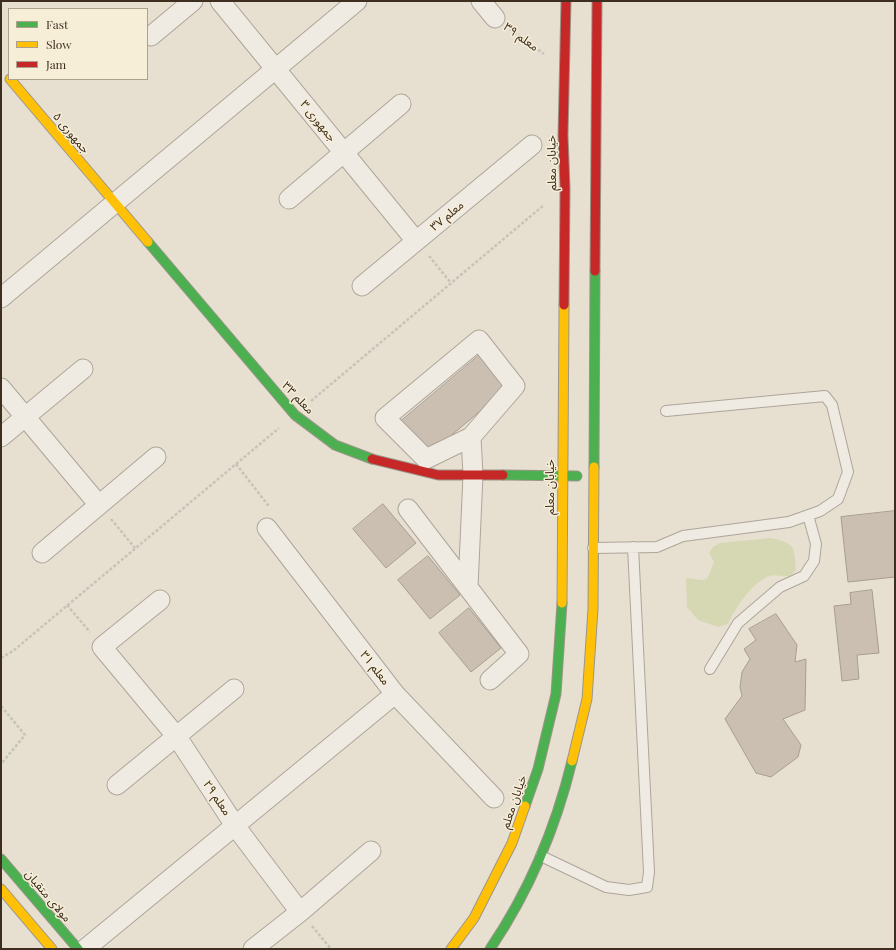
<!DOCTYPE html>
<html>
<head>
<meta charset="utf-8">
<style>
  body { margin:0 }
  #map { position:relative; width:896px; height:950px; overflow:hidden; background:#e7e0d1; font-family:"Playfair Display",serif }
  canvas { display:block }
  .frame { position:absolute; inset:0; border:2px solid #3d2e20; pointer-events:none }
  .legend { position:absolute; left:8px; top:8px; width:140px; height:72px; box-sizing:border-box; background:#f7eed8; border:1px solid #ada18e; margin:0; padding:5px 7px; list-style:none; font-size:12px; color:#3d2e20 }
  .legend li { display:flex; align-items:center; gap:8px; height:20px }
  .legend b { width:20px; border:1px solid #ada18e }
</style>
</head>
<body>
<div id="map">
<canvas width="896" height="950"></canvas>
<div class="frame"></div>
<ul class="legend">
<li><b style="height:5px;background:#4caf50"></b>Fast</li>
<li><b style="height:5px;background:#ffc107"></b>Slow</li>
<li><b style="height:5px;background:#c62828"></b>Jam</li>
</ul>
</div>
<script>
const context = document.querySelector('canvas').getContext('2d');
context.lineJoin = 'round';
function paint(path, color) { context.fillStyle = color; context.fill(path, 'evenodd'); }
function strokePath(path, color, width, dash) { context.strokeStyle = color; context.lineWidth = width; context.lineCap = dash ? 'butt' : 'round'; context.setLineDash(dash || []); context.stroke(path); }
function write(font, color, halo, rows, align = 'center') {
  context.font = font + ' "Playfair Display","Noto Sans Arabic",serif'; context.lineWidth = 3; context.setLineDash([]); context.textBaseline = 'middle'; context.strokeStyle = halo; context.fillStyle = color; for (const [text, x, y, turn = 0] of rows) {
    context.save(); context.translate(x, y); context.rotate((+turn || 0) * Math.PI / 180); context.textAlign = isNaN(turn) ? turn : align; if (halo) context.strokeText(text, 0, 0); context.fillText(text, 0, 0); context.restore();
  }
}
paint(new Path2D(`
  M 771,538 C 796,544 794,546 796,570 L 790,576 C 784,577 774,574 769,576 C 752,583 735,608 728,624 L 718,627 L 698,620 L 687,607 L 686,578 L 702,580 L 707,579 L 714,562 L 709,553 L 713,547 L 720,543 Z`), '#d6d7b3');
const building = new Path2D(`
  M 483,352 L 511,385 L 428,455 L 400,422 Z
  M 383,504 L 416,543 L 386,568 L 353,529 Z
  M 895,511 L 895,577 L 848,582 L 841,517 Z
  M 428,556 L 460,595 L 430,619 L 398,580 Z
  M 872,590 L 879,653 L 857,655 L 859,679 L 842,681 L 834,606 L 851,604 L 850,593 Z
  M 469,608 L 501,648 L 471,672 L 439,633 Z
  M 776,614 L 797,645 L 795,662 L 806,659 L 805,710 L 783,719 L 801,745 L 798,757 L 771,777 L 756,773 L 725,719 L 742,696 L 740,687 L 742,672 L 750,659 L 744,649 L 756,640 L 749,629 Z`);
paint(building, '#cbbfb2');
strokePath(building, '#a89c90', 1);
const lane = new Path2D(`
  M 593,548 L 657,547 L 683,536 L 789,522 L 820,511 L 838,499 L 848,472 L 832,405 L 825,396 L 666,411
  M 710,669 L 738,623 L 780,587 L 804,576 L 814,561 L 816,544 L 808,515
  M 541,856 L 606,887 L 629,890 L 647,887 L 649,872 L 633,547`);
const street = new Path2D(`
  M 220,1 L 416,241
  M 481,1 L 495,18
  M 151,36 L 193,1
  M 289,199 L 401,104
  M 362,286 L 532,145
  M 1,298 L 357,1
  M 479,340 L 515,386 L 471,437 L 426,459 L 385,418 Z
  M 1,388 L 99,505
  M 1,437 L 83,369
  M 408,509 L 519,654 L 490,680
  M 267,528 L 395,694 L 494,798
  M 42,553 L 156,457
  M 468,587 L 473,475 L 471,437
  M 160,600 L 102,647 L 177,737 L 236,827 L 300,912
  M 117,785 L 234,689
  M 85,949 L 395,694
  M 253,949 L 300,912 L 371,851`);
const fast = new Path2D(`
  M 148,242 L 295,415 L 335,445 L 372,459
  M 594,467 L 595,271
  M 503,475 L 577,476
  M 525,806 L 538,769 L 556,694 L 562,603
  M 1,859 L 78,949
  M 490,949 C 528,893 556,827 572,761`);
const slow = new Path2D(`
  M 10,79 L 148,242
  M 562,603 L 564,305
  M 572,761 L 587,699 L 593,609 L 594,467
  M 1,889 L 52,949
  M 451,949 L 474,918 L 512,843 L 525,806`);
const jam = new Path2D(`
  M 595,271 L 597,1
  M 564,305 L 565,188 L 563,135 L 566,1
  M 372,459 L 438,475 L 503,475`);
strokePath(lane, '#ada599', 12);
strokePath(street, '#ada599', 21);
strokePath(fast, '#9c958a', 11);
strokePath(slow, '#9c958a', 11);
strokePath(jam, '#9c958a', 11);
strokePath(new Path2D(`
  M 510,29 L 544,54
  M 429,256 L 451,283
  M 311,401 L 544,205
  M 236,464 L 268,505 L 268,508
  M 111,519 L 135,548
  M 67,605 L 90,632
  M 1,658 L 13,651 L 279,428
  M 1,706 L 25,735 L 1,764
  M 312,926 L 331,949`), '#c8c2b9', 2.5, [3, 2]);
strokePath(lane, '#efebe3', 10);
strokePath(street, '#efebe3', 19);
strokePath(fast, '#4caf50', 9);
strokePath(slow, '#ffc107', 9);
strokePath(jam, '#c62828', 9);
write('12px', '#3d2e20', '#f7eed8', [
  ["معلم ۳۹",521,37,36],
  ["جمهوری ۳",318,121,51],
  ["جمهوری ۵",71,133,50],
  ["خیابان معلم",552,163,-91],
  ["معلم ۳۷",447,216,-40],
  ["معلم ۳۳",298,398,46],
  ["خیابان معلم",550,487,-90],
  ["معلم ۳۱",375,668,52],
  ["معلم ۲۹",217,798,56],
  ["خیابان معلم",514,802,-71],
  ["مولای متقیان",48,896,50]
]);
</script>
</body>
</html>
